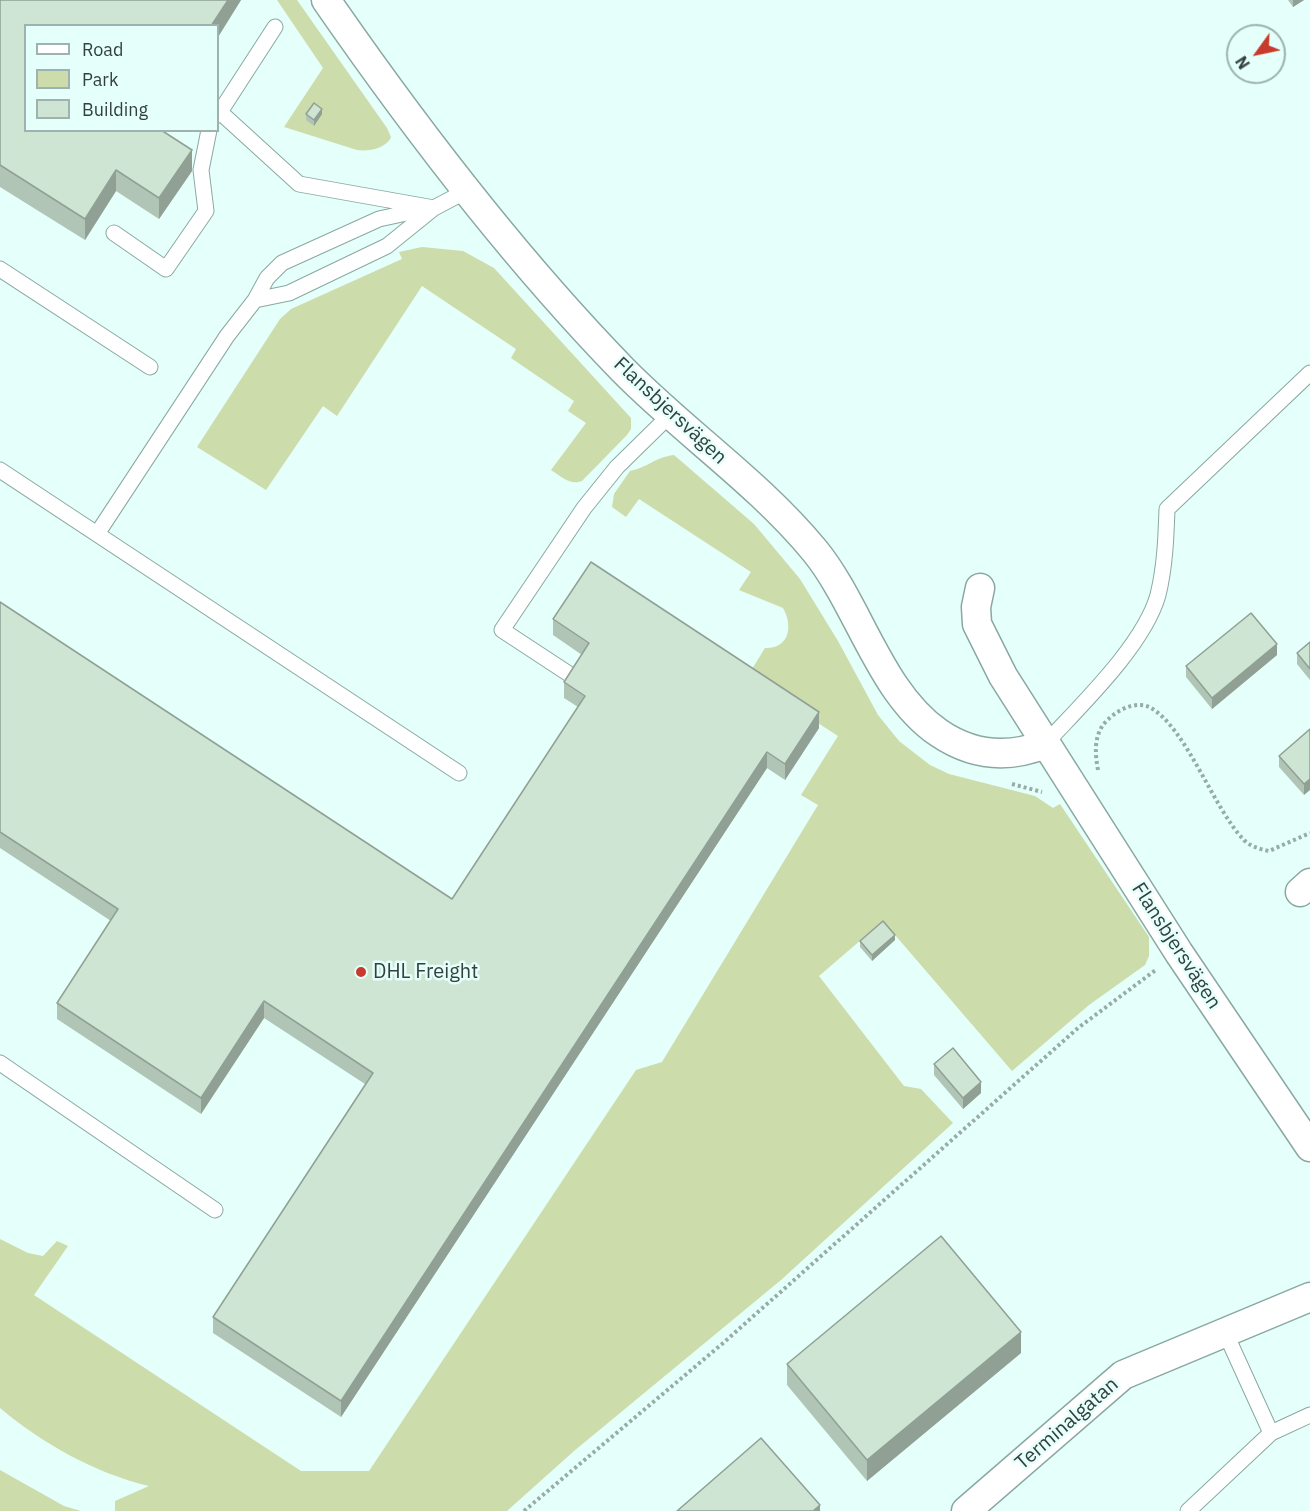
<!DOCTYPE html>
<html>
<head>
<meta charset="utf-8">
<style>
  body { margin:0 }
  #map { position:relative; width:1310px; height:1511px; overflow:hidden; background:#e5fffa; font-family:"IBM Plex Sans",sans-serif }
  canvas { display:block }
  .legend { position:absolute; left:24px; top:24px; width:195px; height:108px; box-sizing:border-box; background:#e5fffa; border:2px solid #9eb3af; margin:0; padding:8px 10px; list-style:none; font-size:18px; color:#34403e }
  .legend li { display:flex; align-items:center; gap:12px; height:30px }
  .legend b { width:30px; border:2px solid #9eb3af }
  .north { position:absolute; left:1226px; top:24px; width:60px; height:60px; box-sizing:border-box; background:#e5fffa; border:2px solid #9eb3af; border-radius:50%; rotate:237deg; font-size:16px; font-weight:700; line-height:24px; text-align:center; color:#34403e }
  .north::after { content:''; display:block; margin:auto; width:21px; height:27px; background:#c83b2c; clip-path:polygon(50% 0,100% 100%,50% 72%,0 100%) }
</style>
</head>
<body>
<div id="map">
<canvas width="1310" height="1511"></canvas>
<ul class="legend">
<li><b style="height:8px;background:#fff"></b>Road</li>
<li><b style="height:16px;background:#ccdcab"></b>Park</li>
<li><b style="height:16px;background:#cee5d4"></b>Building</li>
</ul>
<div class="north">N</div>
</div>
<script>
const context = document.querySelector('canvas').getContext('2d');
context.lineJoin = 'round';
function paint(path, color) { context.fillStyle = color; context.fill(path, 'evenodd'); }
function strokePath(path, color, width, dash) { context.strokeStyle = color; context.lineWidth = width; context.lineCap = dash ? 'butt' : 'round'; context.setLineDash(dash || []); context.stroke(path); }
function write(font, color, halo, rows, align = 'center') {
  context.font = font + ' "IBM Plex Sans",sans-serif'; context.lineWidth = 5; context.setLineDash([]); context.textBaseline = 'middle'; context.strokeStyle = halo; context.fillStyle = color; for (const [text, x, y, turn = 0] of rows) {
    context.save(); context.translate(x, y); context.rotate((+turn || 0) * Math.PI / 180); context.textAlign = isNaN(turn) ? turn : align; if (halo) context.strokeText(text, 0, 0); context.fillText(text, 0, 0); context.restore();
  }
}
paint(new Path2D(`
  M 277,0 L 297,0 L 387,128 L 391,137 C 387,148 368,152 357,150 L 284,127 L 323,68 Z
  M 422,247 L 463,251 L 494,268 L 631,418 L 631,429 L 627,435 L 582,481 C 570,486 561,476 551,470 L 586,423 L 568,411 L 574,401 L 511,358 L 516,349 L 422,286 L 337,416 L 323,406 L 266,490 L 197,447 L 280,319 L 291,309 L 402,259 L 399,252 Z
  M 674,455 L 754,524 L 800,579 L 838,641 L 878,715 L 899,741 L 930,765 L 949,774 L 1035,796 L 1053,808 L 1060,804 L 1149,937 L 1149,956 L 1145,965 L 1089,1005 L 1012,1071 L 883,921 L 819,976 L 904,1086 L 921,1089 L 953,1123 L 781,1280 L 574,1451 L 507,1511 L 115,1511 L 115,1501 L 149,1486 C 95,1473 43,1444 0,1408 L 0,1239 L 28,1253 L 43,1256 L 57,1241 L 68,1246 L 34,1295 L 301,1471 L 369,1471 L 636,1070 L 662,1062 L 818,805 L 801,795 L 838,736 L 747,677 L 765,648 C 790,649 793,625 783,608 L 739,590 L 751,572 L 639,499 L 626,517 L 612,507 L 614,494 L 630,471 C 647,468 655,457 674,455 Z
  M 0,1470 L 64,1506 L 81,1511 L 0,1511 Z`), '#ccdcab');
const lane = new Path2D(`
  M 220,112 L 299,184 L 434,208
  M 218,115 L 275,27
  M 114,233 L 166,269 L 206,211 L 201,170 L 209,130
  M 0,269 L 150,367
  M 255,300 L 267,278 L 282,263 L 379,219 L 425,209
  M 0,470 L 459,773
  M 97,534 L 227,336 L 255,300 L 289,293 L 387,246 L 434,208 L 468,190
  M 569,674 L 502,630 L 584,508 L 617,467 L 670,415
  M 1045,744 C 1081,705 1144,645 1158,595 C 1165,566 1166,538 1167,509 L 1310,373
  M 0,1063 L 215,1210
  M 1225,1332 L 1271,1433
  M 1188,1511 L 1271,1433 L 1310,1415`);
const street = new Path2D(`
  M 326,0 C 416,130 513,257 623,370 C 685,433 759,483 815,551 C 859,605 880,693 939,733 C 973,756 1008,759 1045,744
  M 980,588 L 976,607 L 977,624 L 1003,676 L 1179,953 L 1310,1147
  M 1300,892 L 1310,883
  M 966,1511 L 1123,1375 L 1310,1297`);
strokePath(lane, '#8aa8a3', 17);
strokePath(street, '#8aa8a3', 31);
strokePath(new Path2D(`
  M 1098,770 C 1095,754 1094,738 1103,725 C 1113,712 1135,699 1151,708 C 1187,729 1213,808 1244,840 C 1251,847 1260,849 1269,851 L 1310,833
  M 1012,784 L 1042,792
  M 524,1511 L 722,1344 L 1078,1028 L 1157,969`), '#97aba8', 4, [3, 3]);
strokePath(lane, '#fff', 15);
strokePath(street, '#fff', 28);
paint(new Path2D(`
  M 0,0 L 241,0 L 218,37 L 26,26 L 192,171 L 159,219 L 116,191 L 85,240 L 0,187 Z
  M 1288,0 L 1304,0 L 1293,7 Z
  M 306,114 L 322,114 L 314,126 L 306,120 Z
  M 0,602 L 452,899 L 578,707 L 564,698 L 564,682 L 582,655 L 553,635 L 553,619 L 819,728 L 785,780 L 767,768 L 341,1417 L 213,1333 L 213,1317 L 365,1084 L 264,1018 L 201,1114 L 57,1019 L 57,1003 L 111,921 L 0,848 Z
  M 1310,642 L 1310,680 L 1297,664 L 1297,653 Z
  M 1277,655 L 1212,709 L 1186,677 L 1186,666 Z
  M 1310,729 L 1304,795 L 1279,767 L 1279,756 Z
  M 895,940 L 872,961 L 860,947 L 860,941 Z
  M 934,1064 L 981,1093 L 963,1109 L 934,1075 Z
  M 1021,1353 L 867,1481 L 787,1385 L 787,1364 Z`), '#b1c5b6');
paint(new Path2D(`
  M 228,0 L 241,0 L 218,37 L 218,26 L 211,26 Z
  M 1293,0 L 1304,0 L 1293,7 Z
  M 322,109 L 322,114 L 314,126 L 314,120 Z
  M 192,150 L 192,171 L 159,219 L 159,198 Z
  M 116,170 L 116,191 L 85,240 L 85,219 Z
  M 1277,644 L 1277,655 L 1212,709 L 1212,698 Z
  M 819,712 L 819,728 L 785,780 L 785,764 Z
  M 767,752 L 767,768 L 341,1417 L 341,1401 Z
  M 1310,779 L 1310,790 L 1304,795 L 1304,784 Z
  M 895,935 L 895,940 L 872,961 L 872,955 Z
  M 264,1001 L 264,1018 L 201,1114 L 201,1098 Z
  M 981,1082 L 981,1093 L 963,1109 L 963,1098 Z
  M 1021,1332 L 1021,1353 L 867,1481 L 867,1460 Z
  M 820,1505 L 820,1511 L 813,1511 Z`), '#90a094');
const building = new Path2D(`
  M 0,0 L 228,0 L 211,26 L 26,26 L 26,130 L 161,130 L 192,150 L 159,198 L 116,170 L 85,219 L 0,165 Z
  M 314,103 L 322,109 L 314,120 L 306,114 Z
  M 591,562 L 819,712 L 785,764 L 767,752 L 341,1401 L 213,1317 L 373,1073 L 264,1001 L 201,1098 L 57,1003 L 118,909 L 0,832 L 0,602 L 452,899 L 585,696 L 564,682 L 589,643 L 553,619 Z
  M 1251,613 L 1277,644 L 1212,698 L 1186,666 Z
  M 1310,642 L 1310,669 L 1297,653 Z
  M 1310,729 L 1310,779 L 1304,784 L 1279,756 Z
  M 883,921 L 895,935 L 872,955 L 860,941 Z
  M 953,1048 L 981,1082 L 963,1098 L 934,1064 Z
  M 941,1236 L 1021,1332 L 867,1460 L 787,1364 Z
  M 761,1438 L 820,1505 L 813,1511 L 677,1511 Z`);
paint(building, '#cee5d4');
strokePath(building, '#90a094', 1.5);
for (const [x, y, r, color] of [
  [361,972,6,"#c83b2c"]
]) { const dot = new Path2D(); dot.arc(x, y, r, 0, 2 * Math.PI); context.fillStyle = color; context.fill(dot); strokePath(dot, '#e5fffa', 2); }
write('20px', '#34403e', '#e5fffa', [
  ["Flansbjersvägen",670,411,43],
  ["Flansbjersvägen",1176,946,57],
  ["Terminalgatan",1067,1424,-41]
]);
write('20px', '#34403e', '#e5fffa', [
  ["DHL Freight",373,972]
], 'left');
</script>
</body>
</html>
